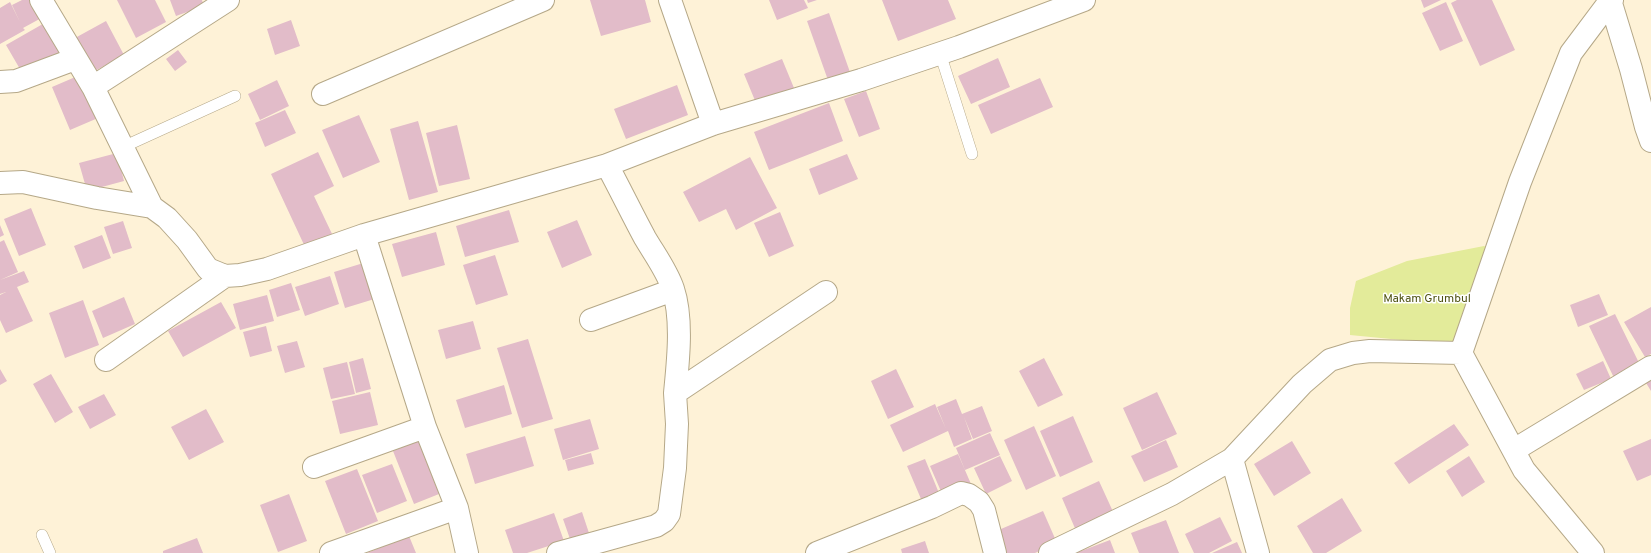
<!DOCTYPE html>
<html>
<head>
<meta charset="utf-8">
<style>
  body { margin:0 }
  canvas { display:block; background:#fef2d7 }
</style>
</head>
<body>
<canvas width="1651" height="553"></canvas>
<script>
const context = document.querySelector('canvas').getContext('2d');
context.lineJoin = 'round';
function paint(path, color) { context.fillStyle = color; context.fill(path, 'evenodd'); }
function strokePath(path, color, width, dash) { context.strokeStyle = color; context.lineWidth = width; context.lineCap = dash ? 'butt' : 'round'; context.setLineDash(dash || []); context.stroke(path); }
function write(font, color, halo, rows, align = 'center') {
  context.font = font + ' Overpass,sans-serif'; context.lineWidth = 3; context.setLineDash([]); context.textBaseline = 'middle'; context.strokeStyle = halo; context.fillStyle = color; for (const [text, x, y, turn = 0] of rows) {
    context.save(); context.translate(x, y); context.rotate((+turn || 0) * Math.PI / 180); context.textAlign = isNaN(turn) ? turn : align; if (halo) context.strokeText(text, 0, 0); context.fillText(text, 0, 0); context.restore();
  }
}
paint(new Path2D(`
  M 1484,246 L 1492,249 L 1461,331 L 1453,341 L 1443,344 L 1350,335 L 1350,308 L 1356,281 L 1407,261 Z`), '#e3eb9a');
paint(new Path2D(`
  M 22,0 L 37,0 L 45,16 L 23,28 L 25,30 L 0,44 L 0,8 L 10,2 L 20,22 L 12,5 Z
  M 117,0 L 155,0 L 166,22 L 136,38 Z
  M 170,0 L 202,0 L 204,6 L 176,16 Z
  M 590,0 L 645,0 L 651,22 L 601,36 Z
  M 769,0 L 804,0 L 808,8 L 777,20 Z
  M 807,0 L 817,0 L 808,3 Z
  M 882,0 L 948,0 L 956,19 L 898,41 Z
  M 1421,0 L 1441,0 L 1424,8 Z
  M 1457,0 L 1492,0 L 1515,50 L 1480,66 L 1451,3 Z
  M 1446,2 L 1463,41 L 1440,51 L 1422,13 Z
  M 829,13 L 851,75 L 829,83 L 807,21 Z
  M 291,20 L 300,46 L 275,55 L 267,29 Z
  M 48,21 L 66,51 L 24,76 L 6,45 Z
  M 106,21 L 124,55 L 93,72 L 75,38 Z
  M 178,50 L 187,62 L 175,71 L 166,59 Z
  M 998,58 L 1010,87 L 971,104 L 958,76 Z
  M 782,59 L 794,88 L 756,103 L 744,74 Z
  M 80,75 L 98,118 L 70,130 L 52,87 Z
  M 1040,78 L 1053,107 L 991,134 L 978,105 Z
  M 277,80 L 289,106 L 260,120 L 248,94 Z
  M 677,85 L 688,115 L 626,139 L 614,109 Z
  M 866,91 L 880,129 L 859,137 L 844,99 Z
  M 829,103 L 843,141 L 769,170 L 754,132 Z
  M 285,110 L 296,133 L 265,147 L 255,123 Z
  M 359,115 L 380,162 L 343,178 L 322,130 Z
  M 418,121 L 438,192 L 409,200 L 390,129 Z
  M 457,125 L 470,179 L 439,186 L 426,133 Z
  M 318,152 L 334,186 L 314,196 L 333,236 L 306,249 L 271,174 Z
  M 117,153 L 124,181 L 87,191 L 79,163 Z
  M 847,154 L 858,179 L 819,195 L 809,169 Z
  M 750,157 L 777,208 L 736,230 L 726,209 L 699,222 L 683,192 Z
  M 31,208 L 46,245 L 19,256 L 4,219 Z
  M 509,210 L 519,242 L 465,257 L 456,226 Z
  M 780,212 L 794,246 L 769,257 L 754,223 Z
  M 577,220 L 592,255 L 562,268 L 547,232 Z
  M 123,221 L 132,248 L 113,254 L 104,227 Z
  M 0,225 L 4,235 L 0,237 Z
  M 436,232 L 445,265 L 402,277 L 392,244 Z
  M 102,235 L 111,258 L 83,269 L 74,246 Z
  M 4,240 L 18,272 L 0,280 L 0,242 Z
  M 495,255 L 508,295 L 476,305 L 463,265 Z
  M 370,261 L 381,297 L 345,308 L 334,272 Z
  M 24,271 L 29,282 L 17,287 L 33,321 L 6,333 L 0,320 L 0,295 L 6,292 L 0,294 L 0,280 Z
  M 330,276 L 339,304 L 305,316 L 295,287 Z
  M 291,283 L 300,310 L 277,317 L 269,290 Z
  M 1599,294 L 1608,315 L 1578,327 L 1570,305 Z
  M 267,295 L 274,321 L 240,330 L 233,304 Z
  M 124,297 L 135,324 L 103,338 L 92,311 Z
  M 83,300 L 99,345 L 65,358 L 49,313 Z
  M 221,302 L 236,328 L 183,357 L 168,331 Z
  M 1651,307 L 1651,354 L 1645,357 L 1624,322 Z
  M 1615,314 L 1642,369 L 1616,382 L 1589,326 Z
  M 473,321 L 481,349 L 446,359 L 438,330 Z
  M 266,326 L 272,351 L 250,357 L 243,332 Z
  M 528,339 L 553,419 L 522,428 L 497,348 Z
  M 297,341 L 305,367 L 285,373 L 277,346 Z
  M 363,358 L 371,389 L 356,393 L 349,362 Z
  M 1044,358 L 1063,395 L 1038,407 L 1019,371 Z
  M 1603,361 L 1611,379 L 1584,390 L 1576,374 Z
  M 347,362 L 355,394 L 331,399 L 323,368 Z
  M 0,369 L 7,381 L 0,385 Z
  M 896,369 L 914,407 L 888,419 L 871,381 Z
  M 51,374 L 73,412 L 55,423 L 33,384 Z
  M 1651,374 L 1651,391 L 1643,378 Z
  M 504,385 L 512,414 L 465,428 L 456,400 Z
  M 370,392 L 378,425 L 340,434 L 332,401 Z
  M 1157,392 L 1177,434 L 1142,450 L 1123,408 Z
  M 104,394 L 116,415 L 90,429 L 78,407 Z
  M 956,399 L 962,414 L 982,406 L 992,431 L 973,439 L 964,417 L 972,439 L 954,447 L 948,431 L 903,452 L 890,425 L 935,404 L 946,429 L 937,407 Z
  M 206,409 L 224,442 L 189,460 L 171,427 Z
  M 1073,416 L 1093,462 L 1060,477 L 1040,431 Z
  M 590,419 L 599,449 L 563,460 L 554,429 Z
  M 1454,424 L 1469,445 L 1409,484 L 1394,463 Z
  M 1034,426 L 1056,476 L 1026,490 L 1004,440 Z
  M 990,433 L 1000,455 L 965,470 L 956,448 Z
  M 525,436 L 534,466 L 475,484 L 466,454 Z
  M 422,439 L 444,492 L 414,504 L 393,451 Z
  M 1651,439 L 1651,475 L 1637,481 L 1623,451 Z
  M 1166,440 L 1178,467 L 1144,482 L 1131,456 Z
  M 1292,441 L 1311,473 L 1274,496 L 1254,464 Z
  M 591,453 L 594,464 L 568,471 L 565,460 Z
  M 958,454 L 971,484 L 943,496 L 930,466 Z
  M 1000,456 L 1012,481 L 986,494 L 974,468 Z
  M 1469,456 L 1485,482 L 1462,497 L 1446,471 Z
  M 925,459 L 941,498 L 924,506 L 907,466 Z
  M 392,464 L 407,501 L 377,513 L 362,475 Z
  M 357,469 L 378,521 L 346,534 L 325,481 Z
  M 1099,481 L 1115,516 L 1077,533 L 1062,498 Z
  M 289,494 L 307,541 L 278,552 L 260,505 Z
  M 1342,498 L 1362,531 L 1326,553 L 1313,553 L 1297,526 Z
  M 1043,511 L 1057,543 L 1035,553 L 1004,553 L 994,532 Z
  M 582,512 L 589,533 L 570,539 L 563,519 Z
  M 554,513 L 564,541 L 527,553 L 513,553 L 505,530 Z
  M 1220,517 L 1232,541 L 1209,553 L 1194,553 L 1185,534 Z
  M 1166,520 L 1179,553 L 1139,553 L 1131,533 Z
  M 409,536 L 416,553 L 367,553 Z
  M 197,538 L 203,553 L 163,553 L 163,551 Z
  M 1110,540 L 1115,553 L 1076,553 Z
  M 925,541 L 929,553 L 902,553 L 901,549 Z
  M 1237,542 L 1242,553 L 1212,553 Z`), '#e2bcc9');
const service = new Path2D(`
  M 940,53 L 972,154
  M 123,147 L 235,96
  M 42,535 L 50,553`);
const minor = new Path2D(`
  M 41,0 L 93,87 L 152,207
  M 670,0 L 713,124
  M 1610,0 L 1631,69 L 1646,127 L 1651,141
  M 0,82 L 16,81 L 75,59
  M 93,87 L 228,0
  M 323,94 L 543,0
  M 607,165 C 620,189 632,214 645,238 C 655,255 667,271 673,289 C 683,319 678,362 675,393
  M 0,183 L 23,182 L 97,198 L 152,207 L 167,218 L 187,240 L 208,269 L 225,276 L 240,275 L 267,269 L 364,235 L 607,165 L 713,124 L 861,80 L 959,47 L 1084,0
  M 591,320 L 673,290
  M 1461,353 L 1524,470 L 1593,553
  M 106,360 L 225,276
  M 1514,450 L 1651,367
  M 314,467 L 425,427
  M 457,508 L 467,553
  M 331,553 L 457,508 L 425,427 L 364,235
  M 558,553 L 656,526 L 664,521 L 669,514 L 675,468 L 677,424 L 675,393 L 826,292
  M 817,553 L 932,507 L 961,493 L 969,495 L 979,502 L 984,510 L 995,553
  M 1050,553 L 1172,494 L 1232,459
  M 1258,553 L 1232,459 L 1302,384 L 1330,360 L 1353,353 L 1370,351 L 1461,353 L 1520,182 L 1571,53 L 1610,1 L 1612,0`);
strokePath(service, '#b5a888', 12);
strokePath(minor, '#b5a888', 24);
strokePath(service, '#fff', 11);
strokePath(minor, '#fff', 22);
write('12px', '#505414', '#fff', [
  ["Makam Grumbul",1427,300]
]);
</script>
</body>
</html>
